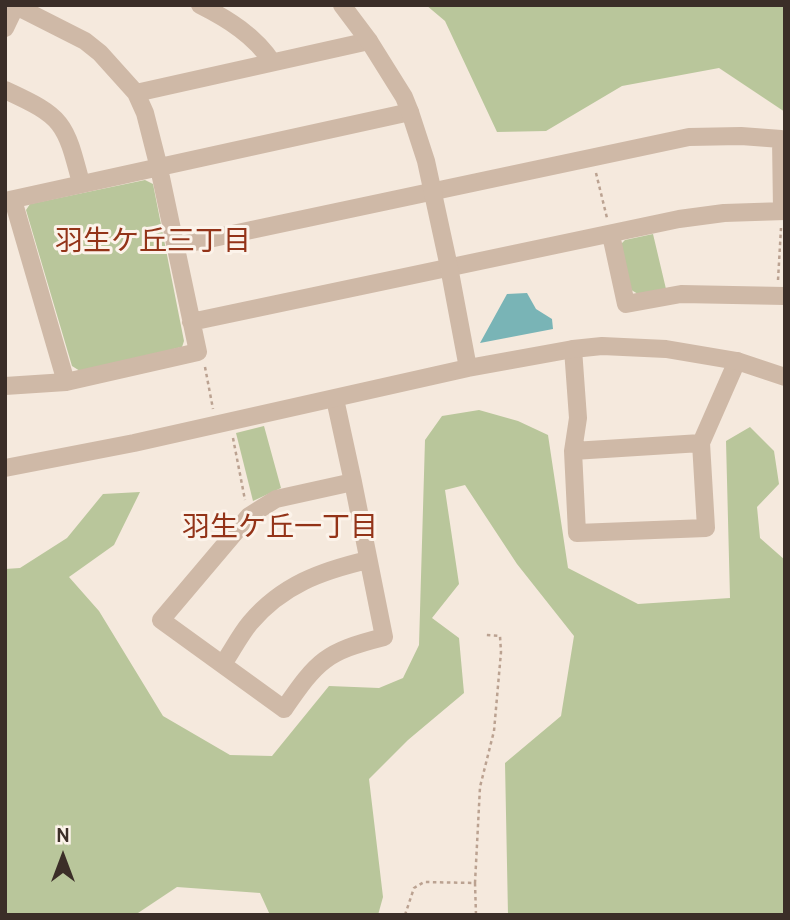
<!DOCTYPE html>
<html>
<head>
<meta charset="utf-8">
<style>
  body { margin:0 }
  #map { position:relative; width:790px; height:920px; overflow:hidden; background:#f5e9dd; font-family:Cabin,sans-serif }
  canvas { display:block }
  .frame { position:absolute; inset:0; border:7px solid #3b2e28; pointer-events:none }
  .north { position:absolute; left:28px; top:822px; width:70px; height:70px; -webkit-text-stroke:5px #fcf3ea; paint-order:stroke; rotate:0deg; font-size:19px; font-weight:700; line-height:28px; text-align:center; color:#3b2e28 }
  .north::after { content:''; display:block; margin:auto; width:24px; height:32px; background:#3b2e28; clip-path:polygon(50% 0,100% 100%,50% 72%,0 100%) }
</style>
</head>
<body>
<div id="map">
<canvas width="790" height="920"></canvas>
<div class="frame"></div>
<div class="north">N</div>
</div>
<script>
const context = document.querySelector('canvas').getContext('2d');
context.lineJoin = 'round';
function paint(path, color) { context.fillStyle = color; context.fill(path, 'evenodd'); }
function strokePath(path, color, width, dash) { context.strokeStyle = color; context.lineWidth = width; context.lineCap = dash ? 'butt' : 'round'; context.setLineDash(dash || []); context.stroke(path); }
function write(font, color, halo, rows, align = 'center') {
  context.font = font + ' Cabin,"Noto Sans JP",sans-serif'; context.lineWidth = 6; context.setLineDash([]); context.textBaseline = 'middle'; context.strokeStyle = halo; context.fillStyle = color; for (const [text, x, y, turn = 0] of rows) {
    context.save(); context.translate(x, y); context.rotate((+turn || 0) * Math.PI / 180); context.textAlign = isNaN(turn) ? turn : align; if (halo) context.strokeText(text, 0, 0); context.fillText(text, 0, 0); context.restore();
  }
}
paint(new Path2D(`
  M 426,5 L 785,5 L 785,112 L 719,68 L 622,86 L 546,131 L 497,132 L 445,21 Z
  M 145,180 L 153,184 L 184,341 L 182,347 L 80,371 L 72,366 L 26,210 L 30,204 Z
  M 653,234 L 666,289 L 638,294 L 628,288 L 619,246 L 625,240 Z
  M 479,410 L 518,421 L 548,435 L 568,568 L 638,604 L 730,598 L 726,441 L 750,427 L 774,451 L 779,484 L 757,507 L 760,538 L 785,560 L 785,915 L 508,915 L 505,763 L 561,716 L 574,636 L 517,564 L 465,485 L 445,490 L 459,584 L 432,618 L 459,638 L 464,693 L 408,740 L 369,779 L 383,897 L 378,915 L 270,915 L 260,893 L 177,887 L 135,915 L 5,915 L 5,569 L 20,568 L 67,538 L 103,494 L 140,492 L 114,545 L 69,577 L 99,611 L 163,716 L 230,755 L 272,756 L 329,686 L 379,688 L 403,678 L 419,645 L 425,440 L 442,416 Z
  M 264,426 L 281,488 L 253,501 L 236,433 Z`), '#b9c69b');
paint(new Path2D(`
  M 527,293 L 536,309 L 552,319 L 553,329 L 480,343 L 507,294 Z`), '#79b4b6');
strokePath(new Path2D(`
  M 596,173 L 607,218
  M 778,280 L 781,228
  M 205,367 L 213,409
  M 233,438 L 245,500
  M 475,883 L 476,915
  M 405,915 L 414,888 L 424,882 L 475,883 L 480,787 L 494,731 L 501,652 L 500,636 L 486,635`), '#bba291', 2.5, [3.5, 3.5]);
strokePath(new Path2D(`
  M 200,5 C 228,19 255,36 272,62
  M 5,28 L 16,5
  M 5,90 C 64,117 65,122 81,183
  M 136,93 L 369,41
  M 13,200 L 66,382
  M 5,201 L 410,112
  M 611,235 L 626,304 L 681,294 L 785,296
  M 176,246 L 689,137 L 741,136 L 781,139 L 782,210
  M 191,322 L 679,219 L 724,213 L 785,211
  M 573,349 L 578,418 L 573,451 L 577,533 L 706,528 L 701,443 L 737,361
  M 5,386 L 66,382 L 198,352 L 159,168 L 145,113 L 136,93 L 100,53 L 85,41 L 14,5
  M 335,399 L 353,482
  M 573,451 L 701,443
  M 353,482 L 384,637 C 325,652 318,660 284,709 L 161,620 L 249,516 L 276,499 Z
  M 223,664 C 232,651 240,635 250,623 C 282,585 321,571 368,560`), '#cfb9a7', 18);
strokePath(new Path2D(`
  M 342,5 L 369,41 L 404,97 L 410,112 L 426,161 L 449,267 L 468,368
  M 5,468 L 134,443 L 468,368 L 573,349 L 602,346 L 666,349 L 737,361 L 785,377`), '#cfb9a7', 18);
write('28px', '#933318', '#fcf3ea', [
  ["羽生ケ丘三丁目",153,242],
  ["羽生ケ丘一丁目",280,528]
]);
</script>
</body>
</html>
